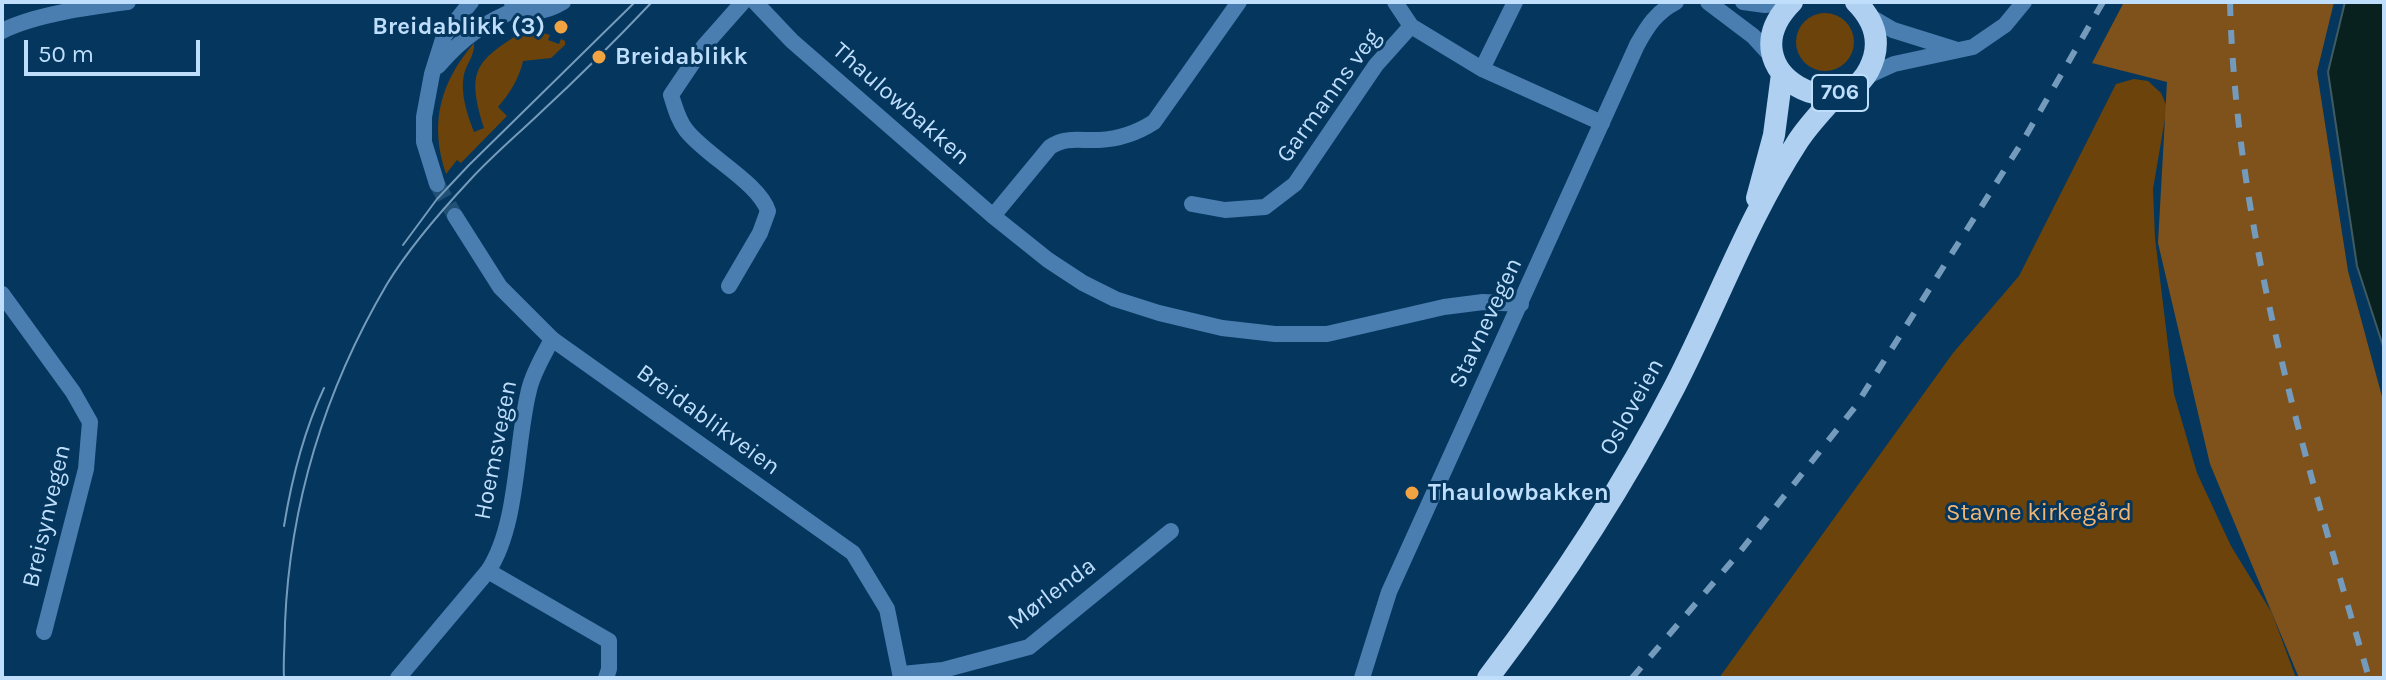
<!DOCTYPE html>
<html>
<head>
<meta charset="utf-8">
<style>
  body { margin:0 }
  #map { position:relative; width:2386px; height:680px; overflow:hidden; background:#05375e; font-family:Karla,sans-serif }
  canvas { display:block }
  .frame { position:absolute; inset:0; border:4px solid #bfdefc; pointer-events:none }
  .scale { position:absolute; left:24px; top:40px; width:176px; height:36px; box-sizing:border-box; border:4px solid #bfdefc; border-top:0; padding-left:10px; font-size:24px; line-height:28px; white-space:nowrap; color:#bfdefc; -webkit-text-stroke:6px #05375e; paint-order:stroke }
</style>
</head>
<body>
<div id="map">
<canvas width="2386" height="680"></canvas>
<div class="frame"></div>
<div class="scale">50 m</div>
</div>
<script>
const context = document.querySelector('canvas').getContext('2d');
context.lineJoin = 'round';
function paint(path, color) { context.fillStyle = color; context.fill(path, 'evenodd'); }
function strokePath(path, color, width, dash) { context.strokeStyle = color; context.lineWidth = width; context.lineCap = dash ? 'butt' : 'round'; context.setLineDash(dash || []); context.stroke(path); }
function write(font, color, halo, rows, align = 'center') {
  context.font = font + ' Karla,sans-serif'; context.lineWidth = 6; context.setLineDash([]); context.textBaseline = 'middle'; context.strokeStyle = halo; context.fillStyle = color; for (const [text, x, y, turn = 0] of rows) {
    context.save(); context.translate(x, y); context.rotate((+turn || 0) * Math.PI / 180); context.textAlign = isNaN(turn) ? turn : align; if (halo) context.strokeText(text, 0, 0); context.fillText(text, 0, 0); context.restore();
  }
}
paint(new Path2D(`
  M1796 42a29 29 0 1 1 58 0a29 29 0 1 1-58 0Z
  M 525,30 L 533,30 L 550,35 L 548,40 L 559,44 L 561,39 L 565,41 L 565,45 L 551,58 L 523,61 C 519,79 510,93 498,107 L 507,116 L 461,163 L 457,160 L 446,174 C 429,123 440,83 474,43 C 475,55 467,63 464,74 C 460,93 467,114 474,132 L 484,128 C 466,69 475,62 525,30 Z
  M 2134,79 L 2148,81 L 2161,93 L 2167,107 L 2153,189 L 2155,238 L 2174,394 L 2197,473 L 2231,546 L 2272,613 L 2296,678 L 1719,678 L 1953,353 L 2019,276 L 2116,84 Z`), '#6b430b');
paint(new Path2D(`
  M 2124,2 L 2334,2 L 2317,72 L 2348,271 L 2384,404 L 2384,678 L 2299,678 L 2210,464 L 2158,243 L 2167,82 L 2092,63 Z`), '#7e521a');
const water = new Path2D(`
  M 2345,2 L 2384,2 L 2384,349 L 2357,266 L 2328,72 Z`);
paint(water, '#08211f');
strokePath(water, '#3f5a61', 2);
strokePath(new Path2D(`
  M 437,184 L 455,216`), '#215076', 16, [16, 8]);
strokePath(new Path2D(`
  M 755,2 L 792,41 L 993,216 L 1048,260 L 1083,283 L 1115,299 L 1159,313 L 1222,328 L 1275,334 L 1327,334 L 1444,307 L 1483,302 L 1521,304
  M 1395,2 L 1411,26 L 1482,69 L 1602,123
  M 2,31 C 36,14 90,7 128,2
  M 1482,69 L 1515,2
  M 1192,204 L 1225,210 L 1265,207 L 1295,184 L 1376,65 L 1411,26
  M 993,216 L 1050,147 C 1066,136 1081,141 1099,140 C 1119,139 1137,133 1154,122 L 1239,2
  M 729,286 L 760,233 L 768,211 C 758,182 706,156 686,130 C 678,120 675,107 671,95 L 704,46 L 743,2
  M 2,294 L 73,392 L 90,422 L 86,469 L 44,632
  M 488,571 L 609,641 L 609,669 L 606,678
  M 902,674 L 943,670 L 1029,647 L 1171,531
  M 398,678 L 488,571 C 519,524 515,445 529,390 C 533,372 544,355 552,339`), '#4a7eb0', 16);
strokePath(new Path2D(`
  M 1708,2 L 1753,36 L 1774,59
  M 1743,2 L 1765,5 L 1786,2
  M 512,3 C 530,14 545,13 563,2
  M 1869,16 L 1893,30 L 1957,50
  M 438,66 C 463,37 485,22 520,8
  M 1863,78 L 1894,64 L 1973,47 L 2005,25 L 2024,2
  M 437,184 L 424,142 L 424,117 L 432,74 L 444,36 L 471,2
  M 455,216 L 500,287 L 552,339 L 853,553 L 887,609 L 901,678
  M 1362,678 L 1389,592 L 1637,45 C 1647,27 1656,12 1676,2`), '#4a7eb0', 16);
strokePath(new Path2D(`
  M 1792,2 C 1722,72 1850,139 1874,57 C 1880,35 1871,17 1856,2
  M 1757,198 L 1774,135 L 1782,74
  M 1488,678 C 1558,586 1622,489 1675,386 C 1717,304 1748,218 1798,141 C 1809,124 1824,109 1837,94`), '#afd0f0', 22);
strokePath(new Path2D(`
  M 403,245 L 437,199 L 469,165 L 635,2
  M 284,526 C 292,477 303,433 324,388
  M 284,678 C 283,660 285,642 285,623 C 290,503 326,388 387,284 C 409,248 441,211 470,180 C 492,156 517,135 540,113 C 579,77 616,40 652,2`), '#749bbc', 2);
strokePath(new Path2D(`
  M 2230,2 C 2236,233 2305,458 2369,678
  M 1632,678 L 1739,553 L 1855,407 L 2024,139 L 2103,2`), '#749bbc', 6, [14, 14]);
for (const [x, y, r, color] of [
  [561,27,8,"#f3a442"],
  [599,57,8,"#f3a442"],
  [1412,493,8,"#f3a442"]
]) { const dot = new Path2D(); dot.arc(x, y, r, 0, 2 * Math.PI); context.fillStyle = color; context.fill(dot); strokePath(dot, '#05375e', 3); }
for (const [x, y, w] of [
  [1840,93,56]
]) { const box = new Path2D(); box.roundRect(x - w / 2, y - 18, w, 36, 6); context.fillStyle = '#05375e'; context.fill(box); strokePath(box, '#bfdefc', 2); }
write('bold 22px', '#bfdefc', null, [
  ["706",1840,93]
]);
write('bold 24px', '#bfdefc', '#05375e', [
  ["Breidablikk (3)",545,27,"right"],
  ["Breidablikk",615,57],
  ["Thaulowbakken",1428,493]
], 'left');
write('24px', '#bfdefc', '#05375e', [
  ["Garmanns veg",1329,96,-54],
  ["Thaulowbakken",901,104,41],
  ["Stavnevegen",1486,323,-65],
  ["Osloveien",1632,407,-61],
  ["Breidablikveien",708,420,36],
  ["Hoemsvegen",496,450,-79],
  ["Breisynvegen",47,516,-77],
  ["Mørlenda",1052,594,-37]
]);
write('24px', '#f1b573', '#05375e', [
  ["Stavne kirkegård",2039,513]
]);
</script>
</body>
</html>
